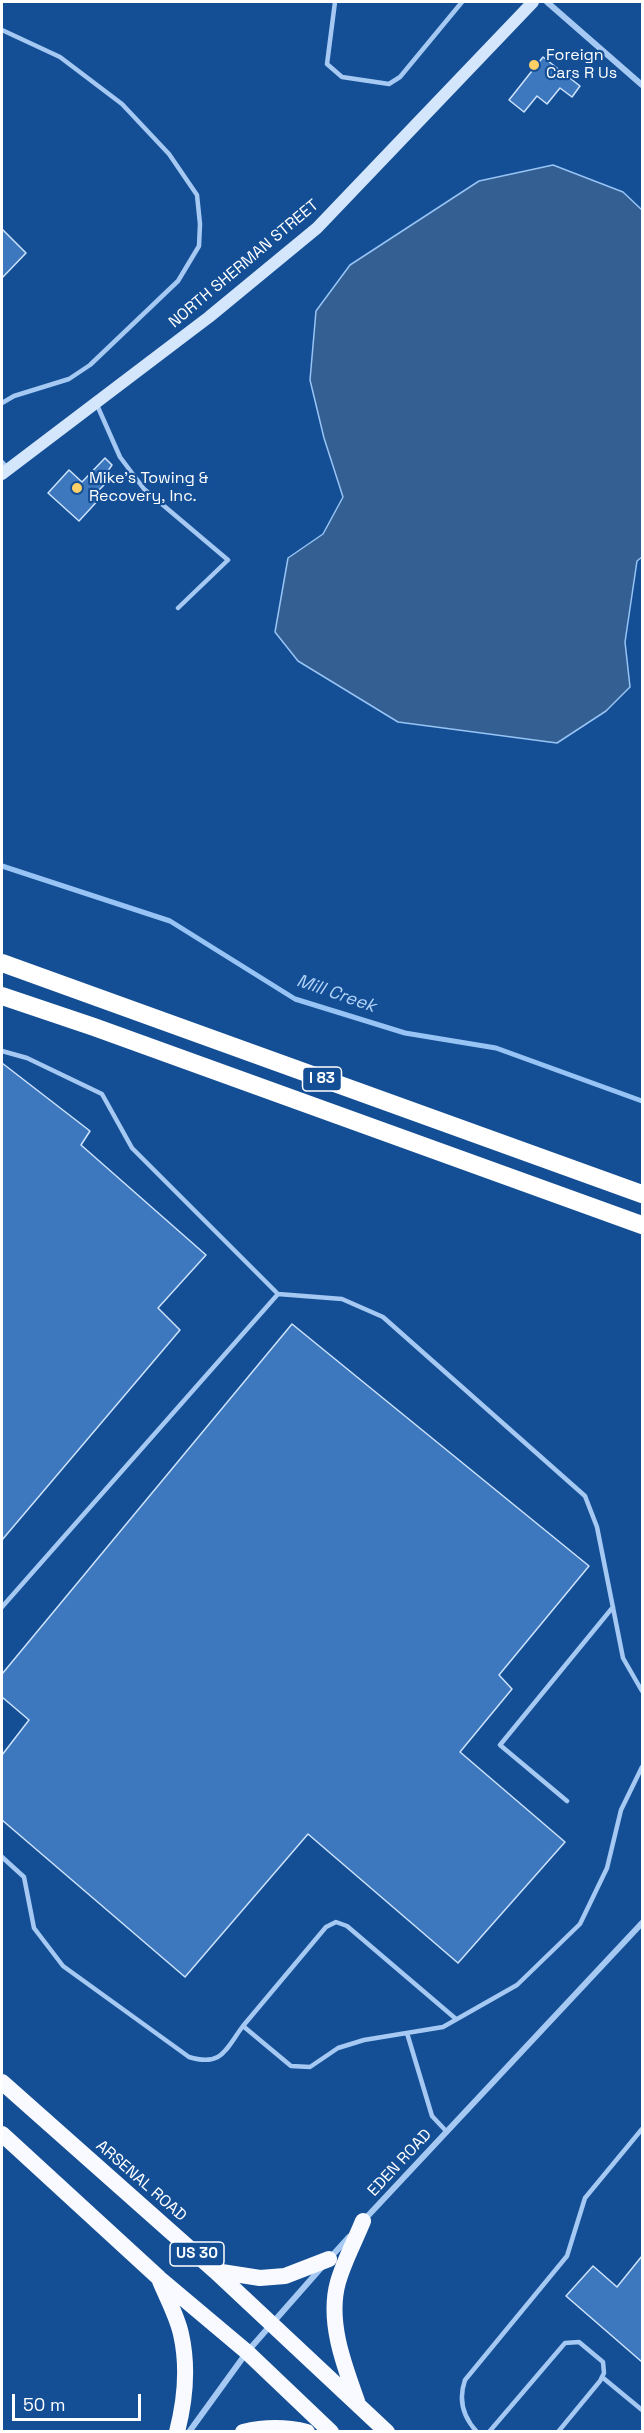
<!DOCTYPE html>
<html>
<head>
<meta charset="utf-8">
<style>
  body { margin:0 }
  #map { position:relative; width:644px; height:2433px; overflow:hidden; background:#144f96; font-family:"Space Grotesk",sans-serif }
  canvas { display:block }
  .frame { position:absolute; inset:0; border:3px solid #fff; pointer-events:none }
  .scale { position:absolute; left:12px; top:2394px; width:129px; height:27px; box-sizing:border-box; border:3px solid #fff; border-top:0; padding-left:8px; font-size:18px; line-height:21px; white-space:nowrap; color:#fff; -webkit-text-stroke:4px #144f96; paint-order:stroke }
</style>
</head>
<body>
<div id="map">
<canvas width="644" height="2433"></canvas>
<div class="frame"></div>
<div class="scale">50 m</div>
</div>
<script>
const context = document.querySelector('canvas').getContext('2d');
context.lineJoin = 'round';
function paint(path, color) { context.fillStyle = color; context.fill(path, 'evenodd'); }
function strokePath(path, color, width, dash) { context.strokeStyle = color; context.lineWidth = width; context.lineCap = dash ? 'butt' : 'round'; context.setLineDash(dash || []); context.stroke(path); }
function write(font, color, halo, rows, align = 'center') {
  context.font = font + ' "Space Grotesk",sans-serif'; context.lineWidth = 4.5; context.setLineDash([]); context.textBaseline = 'middle'; context.strokeStyle = halo; context.fillStyle = color; for (const [text, x, y, turn = 0] of rows) {
    context.save(); context.translate(x, y); context.rotate((+turn || 0) * Math.PI / 180); context.textAlign = isNaN(turn) ? turn : align; if (halo) context.strokeText(text, 0, 0); context.fillText(text, 0, 0); context.restore();
  }
}
const water = new Path2D(`
  M 553,165 L 623,192 L 642,210 L 642,557 L 637,561 L 625,642 L 630,687 L 606,711 L 557,743 L 398,722 L 298,661 L 275,632 L 288,558 L 323,534 L 343,497 L 324,438 L 310,380 L 316,311 L 350,265 L 479,181 Z`);
paint(water, '#345f93');
strokePath(water, '#97c4f5', 1.5);
strokePath(new Path2D(`
  M 2,866 L 170,921 L 295,999 L 405,1033 L 496,1048 L 642,1101`), '#97c4f5', 5);
const building = new Path2D(`
  M 543,57 L 580,86 L 572,97 L 560,88 L 547,104 L 537,96 L 524,112 L 509,100 Z
  M 2,229 L 26,253 L 2,278 Z
  M 105,458 L 112,465 L 101,481 L 105,484 L 97,492 L 102,496 L 79,521 L 48,493 L 69,470 L 82,482 Z
  M 2,1063 L 90,1131 L 81,1145 L 206,1255 L 158,1308 L 180,1330 L 2,1540 Z
  M 292,1324 L 589,1566 L 499,1675 L 512,1689 L 460,1752 L 565,1842 L 458,1963 L 308,1834 L 185,1977 L 2,1820 L 2,1755 L 29,1720 L 2,1697 L 2,1674 Z
  M 642,2256 L 642,2362 L 566,2296 L 593,2266 L 617,2287 Z`);
paint(building, '#3d78be');
strokePath(building, '#cde3fd', 1.5);
strokePath(new Path2D(`
  M 335,2 L 327,64 L 342,77 L 389,84 L 400,77 L 462,2
  M 2,30 L 60,57 L 122,104 L 169,154 L 197,195 L 200,224 L 199,246 L 178,281 L 90,365 L 69,379 L 14,396 L 2,403
  M 97,405 L 120,457 L 144,489 L 228,560 L 178,608
  M 2,462 L 8,469
  M 2,1051 L 27,1058 L 102,1094 L 132,1148 L 278,1294 L 342,1299 L 383,1317 L 585,1496 L 597,1527 L 623,1658 L 642,1691
  M 2,1607 L 278,1294
  M 567,1801 L 500,1745 L 613,1607
  M 2,1857 L 24,1877 L 34,1928 L 63,1966 L 189,2057 C 222,2067 225,2050 243,2026
  M 456,2019 L 347,1926 L 336,1922 L 326,1927 L 243,2026 L 291,2066 L 310,2067 L 338,2048 L 364,2040 L 443,2027 L 517,1985 L 580,1924 L 607,1868 L 621,1810 L 642,1767
  M 407,2033 L 432,2116 L 447,2132
  M 602,2377 L 642,2410
  M 477,2432 C 463,2417 458,2400 465,2380 L 567,2256 L 585,2198 L 642,2129
  M 489,2432 L 565,2343 L 579,2342 L 603,2362 L 604,2373 L 600,2381 L 558,2432`), '#a5c9f2', 4.5);
strokePath(new Path2D(`
  M 547,2 L 642,85
  M 364,2220 L 642,1923
  M 330,2258 L 349,2237
  M 189,2432 L 247,2352 L 321,2268`), '#a5c9f2', 6);
strokePath(new Path2D(`
  M 2,474 L 209,317 L 317,228 L 533,2`), '#d4e6fc', 12);
strokePath(new Path2D(`
  M 2,2082 L 215,2271 L 387,2432
  M 2,2134 L 159,2278 L 247,2352 L 331,2432
  M 215,2271 L 260,2278 L 285,2276 L 329,2259
  M 160,2281 C 167,2298 177,2316 181,2334 C 188,2365 185,2401 177,2432
  M 357,2401 C 344,2365 327,2321 338,2282 C 344,2261 355,2241 363,2221
  M 243,2432 C 264,2427 287,2427 307,2432`), '#f8faff', 16);
strokePath(new Path2D(`
  M 2,963 L 642,1194
  M 2,996 L 94,1027 L 642,1225`), '#fff', 18);
for (const [x, y, r, color] of [
  [534,65,6,"#ffd066"],
  [77,488,6,"#ffd066"]
]) { const dot = new Path2D(); dot.arc(x, y, r, 0, 2 * Math.PI); context.fillStyle = color; context.fill(dot); strokePath(dot, '#144f96', 2); }
for (const [x, y, w] of [
  [322,1079,39],
  [197,2254,54]
]) { const box = new Path2D(); box.roundRect(x - w / 2, y - 12, w, 24, 4.5); context.fillStyle = '#144f96'; context.fill(box); strokePath(box, '#fff', 1.5); }
write('bold 15px', '#fff', null, [
  ["I 83",322,1079],
  ["US 30",197,2254]
]);
write('16px', '#fff', '#144f96', [
  ["Foreign",546,56],
  ["Cars R Us",546,74],
  ["Mike's Towing &",89,479],
  ["Recovery, Inc.",89,497]
], 'left');
write('16px', '#fff', '#144f96', [
  ["NORTH SHERMAN STREET",244,264,-40],
  ["EDEN ROAD",400,2163,-47],
  ["ARSENAL ROAD",141,2181,41]
]);
write('italic 18px', '#b1d3f9', '#144f96', [
  ["Mill Creek",336,994,19]
]);
</script>
</body>
</html>
